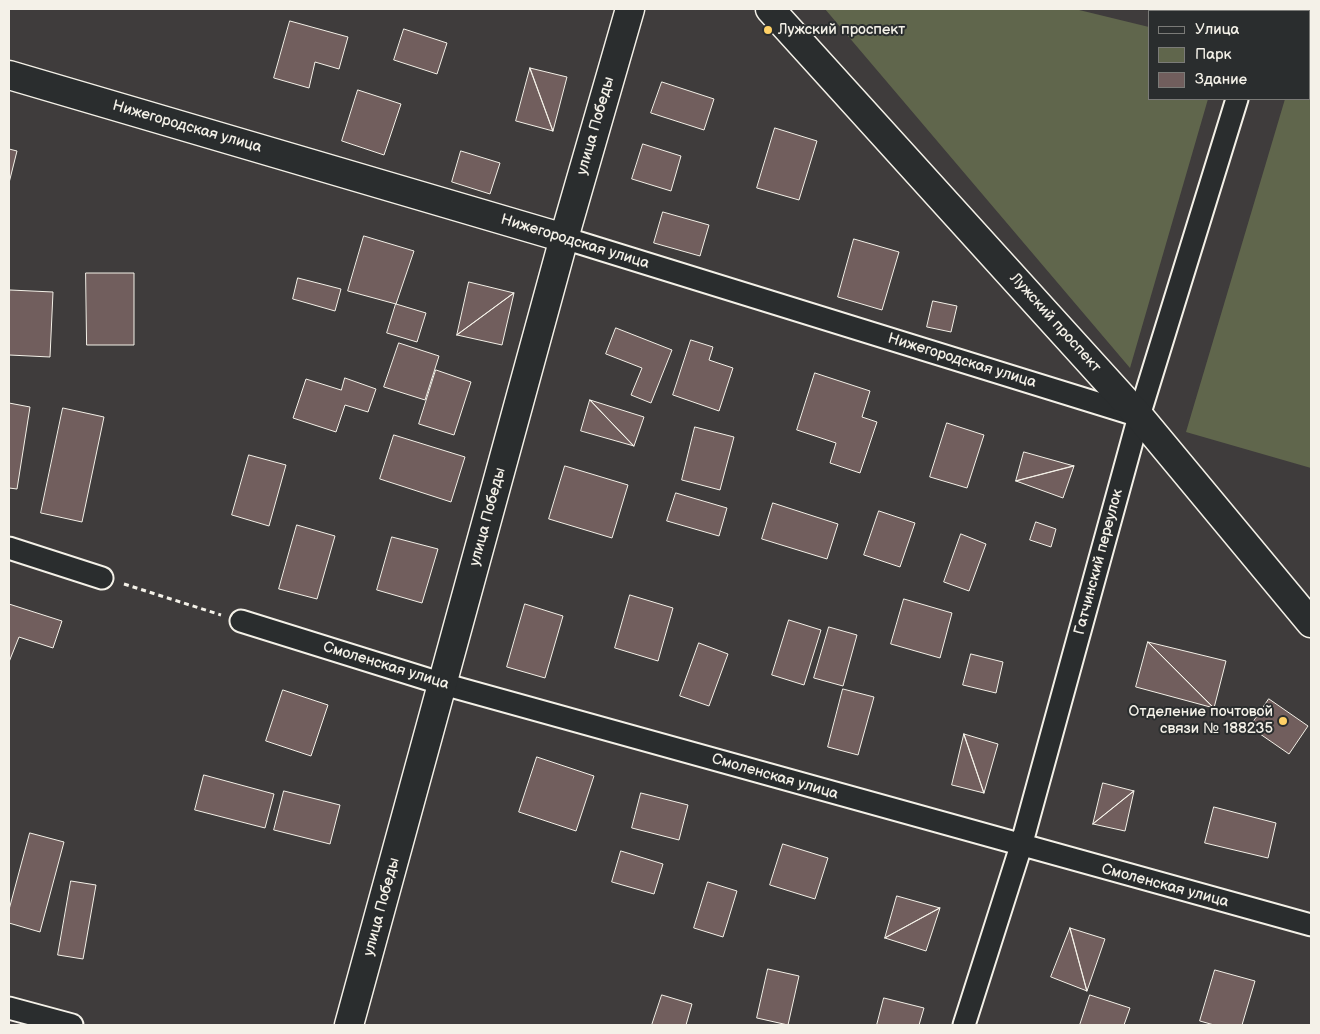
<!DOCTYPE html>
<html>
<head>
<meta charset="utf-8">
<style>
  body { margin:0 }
  #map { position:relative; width:1320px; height:1034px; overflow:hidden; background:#3f3c3c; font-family:"Balsamiq Sans",sans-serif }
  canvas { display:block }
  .frame { position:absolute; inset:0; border:10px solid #f4f1e8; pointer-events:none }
  .legend { position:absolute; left:1148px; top:10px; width:162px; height:90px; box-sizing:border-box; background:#2a2d2e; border:1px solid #7b7b78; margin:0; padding:6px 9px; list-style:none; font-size:15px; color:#f4f1e8 }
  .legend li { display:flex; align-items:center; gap:10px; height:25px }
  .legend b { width:25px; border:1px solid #7b7b78 }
</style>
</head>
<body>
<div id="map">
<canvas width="1320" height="1034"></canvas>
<div class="frame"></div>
<ul class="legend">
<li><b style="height:6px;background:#2a2d2e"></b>Улица</li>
<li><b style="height:14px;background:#60664c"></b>Парк</li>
<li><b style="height:14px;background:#715e5d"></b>Здание</li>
</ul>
</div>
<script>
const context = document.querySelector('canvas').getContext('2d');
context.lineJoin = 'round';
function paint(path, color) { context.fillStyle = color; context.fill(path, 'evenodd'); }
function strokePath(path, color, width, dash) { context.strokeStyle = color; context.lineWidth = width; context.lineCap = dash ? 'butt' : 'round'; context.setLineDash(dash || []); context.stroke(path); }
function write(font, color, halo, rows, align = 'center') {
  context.font = font + ' "Balsamiq Sans",sans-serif'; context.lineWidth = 4; context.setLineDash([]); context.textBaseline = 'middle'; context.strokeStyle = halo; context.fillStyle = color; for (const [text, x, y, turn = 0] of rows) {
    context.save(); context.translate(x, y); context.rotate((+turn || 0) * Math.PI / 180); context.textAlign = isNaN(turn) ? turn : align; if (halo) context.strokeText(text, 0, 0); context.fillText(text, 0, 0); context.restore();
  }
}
paint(new Path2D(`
  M 825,9 L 1075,9 L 1149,27 L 1149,99 L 1208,99 L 1130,368 Z
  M 1309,73 L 1311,74 L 1311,468 L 1186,432 L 1285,99 L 1309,99 Z`), '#60664c');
const building = new Path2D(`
  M 290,21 L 348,37 L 339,69 L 315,62 L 309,88 L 274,78 Z
  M 404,29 L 447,43 L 437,74 L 394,60 Z
  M 530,68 L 567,77 L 553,131 Z
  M 530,68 L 553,131 L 516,121 Z
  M 662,82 L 714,99 L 704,130 L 651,113 Z
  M 358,90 L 401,104 L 384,155 L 342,141 Z
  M 775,128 L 817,141 L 799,200 L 757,188 Z
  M 643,144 L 681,156 L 671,191 L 632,179 Z
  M 9,149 L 17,151 L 9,183 Z
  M 461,151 L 500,163 L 490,194 L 452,182 Z
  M 663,212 L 709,225 L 700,256 L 654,243 Z
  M 364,236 L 414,251 L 396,304 L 348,291 Z
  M 854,239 L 899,252 L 882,310 L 838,297 Z
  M 86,273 L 134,273 L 134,345 L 87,345 Z
  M 298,278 L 341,289 L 335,311 L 293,299 Z
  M 469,282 L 514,293 L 457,335 Z
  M 10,290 L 53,292 L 50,357 L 9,355 Z
  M 514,293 L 502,345 L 457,335 Z
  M 933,301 L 957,306 L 951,332 L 927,327 Z
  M 396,304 L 426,313 L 417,342 L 387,333 Z
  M 616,328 L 672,350 L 651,403 L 631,395 L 642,368 L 606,354 Z
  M 691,340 L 713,347 L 709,360 L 733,368 L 719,411 L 673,395 Z
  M 399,343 L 439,356 L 425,400 L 384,387 Z
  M 436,370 L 471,382 L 454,435 L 419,424 Z
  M 815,373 L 870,391 L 862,417 L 877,422 L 860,473 L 830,463 L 836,443 L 797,430 Z
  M 345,378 L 376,389 L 368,412 L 345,405 L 336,432 L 293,418 L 306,379 L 341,390 Z
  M 590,400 L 634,446 L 581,431 Z
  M 590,400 L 644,417 L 634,446 Z
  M 9,403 L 30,407 L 17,489 L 9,488 Z
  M 63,408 L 104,417 L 82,522 L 41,513 Z
  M 947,423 L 984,435 L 967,488 L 930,477 Z
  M 695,427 L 734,437 L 720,490 L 682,480 Z
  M 394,435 L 465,457 L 451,502 L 380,479 Z
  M 1024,452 L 1074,466 L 1016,481 Z
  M 249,455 L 286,465 L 269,526 L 232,515 Z
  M 565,466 L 628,485 L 612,538 L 549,519 Z
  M 1074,466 L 1063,498 L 1016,481 Z
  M 676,493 L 727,508 L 719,536 L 667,521 Z
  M 773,503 L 838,524 L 827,559 L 762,539 Z
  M 879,511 L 915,523 L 900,567 L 864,555 Z
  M 1036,522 L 1056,529 L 1051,547 L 1030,540 Z
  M 297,525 L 335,536 L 317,599 L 279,589 Z
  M 961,534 L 986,544 L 969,591 L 944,582 Z
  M 392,537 L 438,549 L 422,603 L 377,590 Z
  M 630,595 L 673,608 L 658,661 L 615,648 Z
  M 904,599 L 952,613 L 940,658 L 891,644 Z
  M 9,604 L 62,621 L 53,648 L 19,637 L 9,662 Z
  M 525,604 L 563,616 L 545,678 L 507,667 Z
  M 789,620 L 821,630 L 804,685 L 772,675 Z
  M 829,627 L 857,635 L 843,686 L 814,678 Z
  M 1148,642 L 1226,661 L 1214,708 Z
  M 1148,642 L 1214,708 L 1136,687 Z
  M 699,643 L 728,654 L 709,706 L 680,696 Z
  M 971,654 L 1003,662 L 996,693 L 963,685 Z
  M 843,689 L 874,697 L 858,755 L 828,747 Z
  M 283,690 L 328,705 L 311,756 L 266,741 Z
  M 1269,699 L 1308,726 L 1289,754 L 1250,727 Z
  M 964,734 L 998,744 L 984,793 Z
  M 964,734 L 984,793 L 952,785 Z
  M 537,757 L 594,776 L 576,831 L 519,812 Z
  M 204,775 L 274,794 L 265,828 L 195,810 Z
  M 1103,783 L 1134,791 L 1093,824 Z
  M 284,791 L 340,805 L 330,844 L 274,830 Z
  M 1134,791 L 1125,831 L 1093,824 Z
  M 641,793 L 688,805 L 679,840 L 632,828 Z
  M 1214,807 L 1276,823 L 1268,858 L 1205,843 Z
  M 30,833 L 64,842 L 40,932 L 9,923 L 9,910 Z
  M 783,844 L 828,858 L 815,899 L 770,885 Z
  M 621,851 L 663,864 L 654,894 L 612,882 Z
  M 71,881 L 96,885 L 83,959 L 58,955 Z
  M 708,882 L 737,891 L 723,937 L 694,928 Z
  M 897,896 L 940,908 L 885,938 Z
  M 940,908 L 926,951 L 885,938 Z
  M 1070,928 L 1105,939 L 1087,991 Z
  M 1070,928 L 1087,991 L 1051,977 Z
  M 768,969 L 799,976 L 788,1025 L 757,1018 Z
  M 1215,970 L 1255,981 L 1242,1025 L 1214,1025 L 1200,1021 Z
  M 662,995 L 692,1004 L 686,1025 L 652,1025 Z
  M 1090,995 L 1130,1008 L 1124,1025 L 1080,1025 Z
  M 884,998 L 924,1008 L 919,1025 L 877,1025 Z`);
paint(building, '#715e5d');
strokePath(building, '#f4f1e8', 1);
const street = new Path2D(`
  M 1222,9 L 1234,11
  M 1264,11 L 1265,9
  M 1309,31 L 1311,32
  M 564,238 L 1139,416
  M 9,548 L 102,578
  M 241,621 L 443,684 L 1311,925
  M 9,1008 L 72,1025
  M 964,1025 L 1021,846 L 1139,416 L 1237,99`);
const secondary = new Path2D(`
  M 770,9 L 1139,416 L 1311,623
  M 9,75 L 564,238
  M 349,1025 L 564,238 L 630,9`);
strokePath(street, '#f4f1e8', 25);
strokePath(secondary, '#f4f1e8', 31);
strokePath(new Path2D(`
  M 124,584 L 221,615`), '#f4f1e8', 3, [5, 4]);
strokePath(street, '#2a2d2e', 21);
strokePath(secondary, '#2a2d2e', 28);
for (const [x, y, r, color] of [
  [768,30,5,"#ffd166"],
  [1283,721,5,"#ffd166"]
]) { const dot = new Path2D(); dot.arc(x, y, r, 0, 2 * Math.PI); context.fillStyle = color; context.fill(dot); strokePath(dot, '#2a2d2e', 2); }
write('15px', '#f4f1e8', '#2a2d2e', [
  ["Лужский проспект",778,30],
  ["Отделение почтовой",1273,712,"right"],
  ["связи № 188235",1273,729,"right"]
], 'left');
write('15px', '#f4f1e8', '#2a2d2e', [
  ["улица Победы",596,126,-74],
  ["Нижегородская улица",187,127,16],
  ["Нижегородская улица",575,242,17],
  ["Лужский проспект",1055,323,48],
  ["Нижегородская улица",962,361,17],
  ["улица Победы",488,517,-75],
  ["Гатчинский переулок",1099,562,-75],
  ["Смоленская улица",386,666,17],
  ["Смоленская улица",775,777,16],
  ["Смоленская улица",1165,886,15],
  ["улица Победы",382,907,-75]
]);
</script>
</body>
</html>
